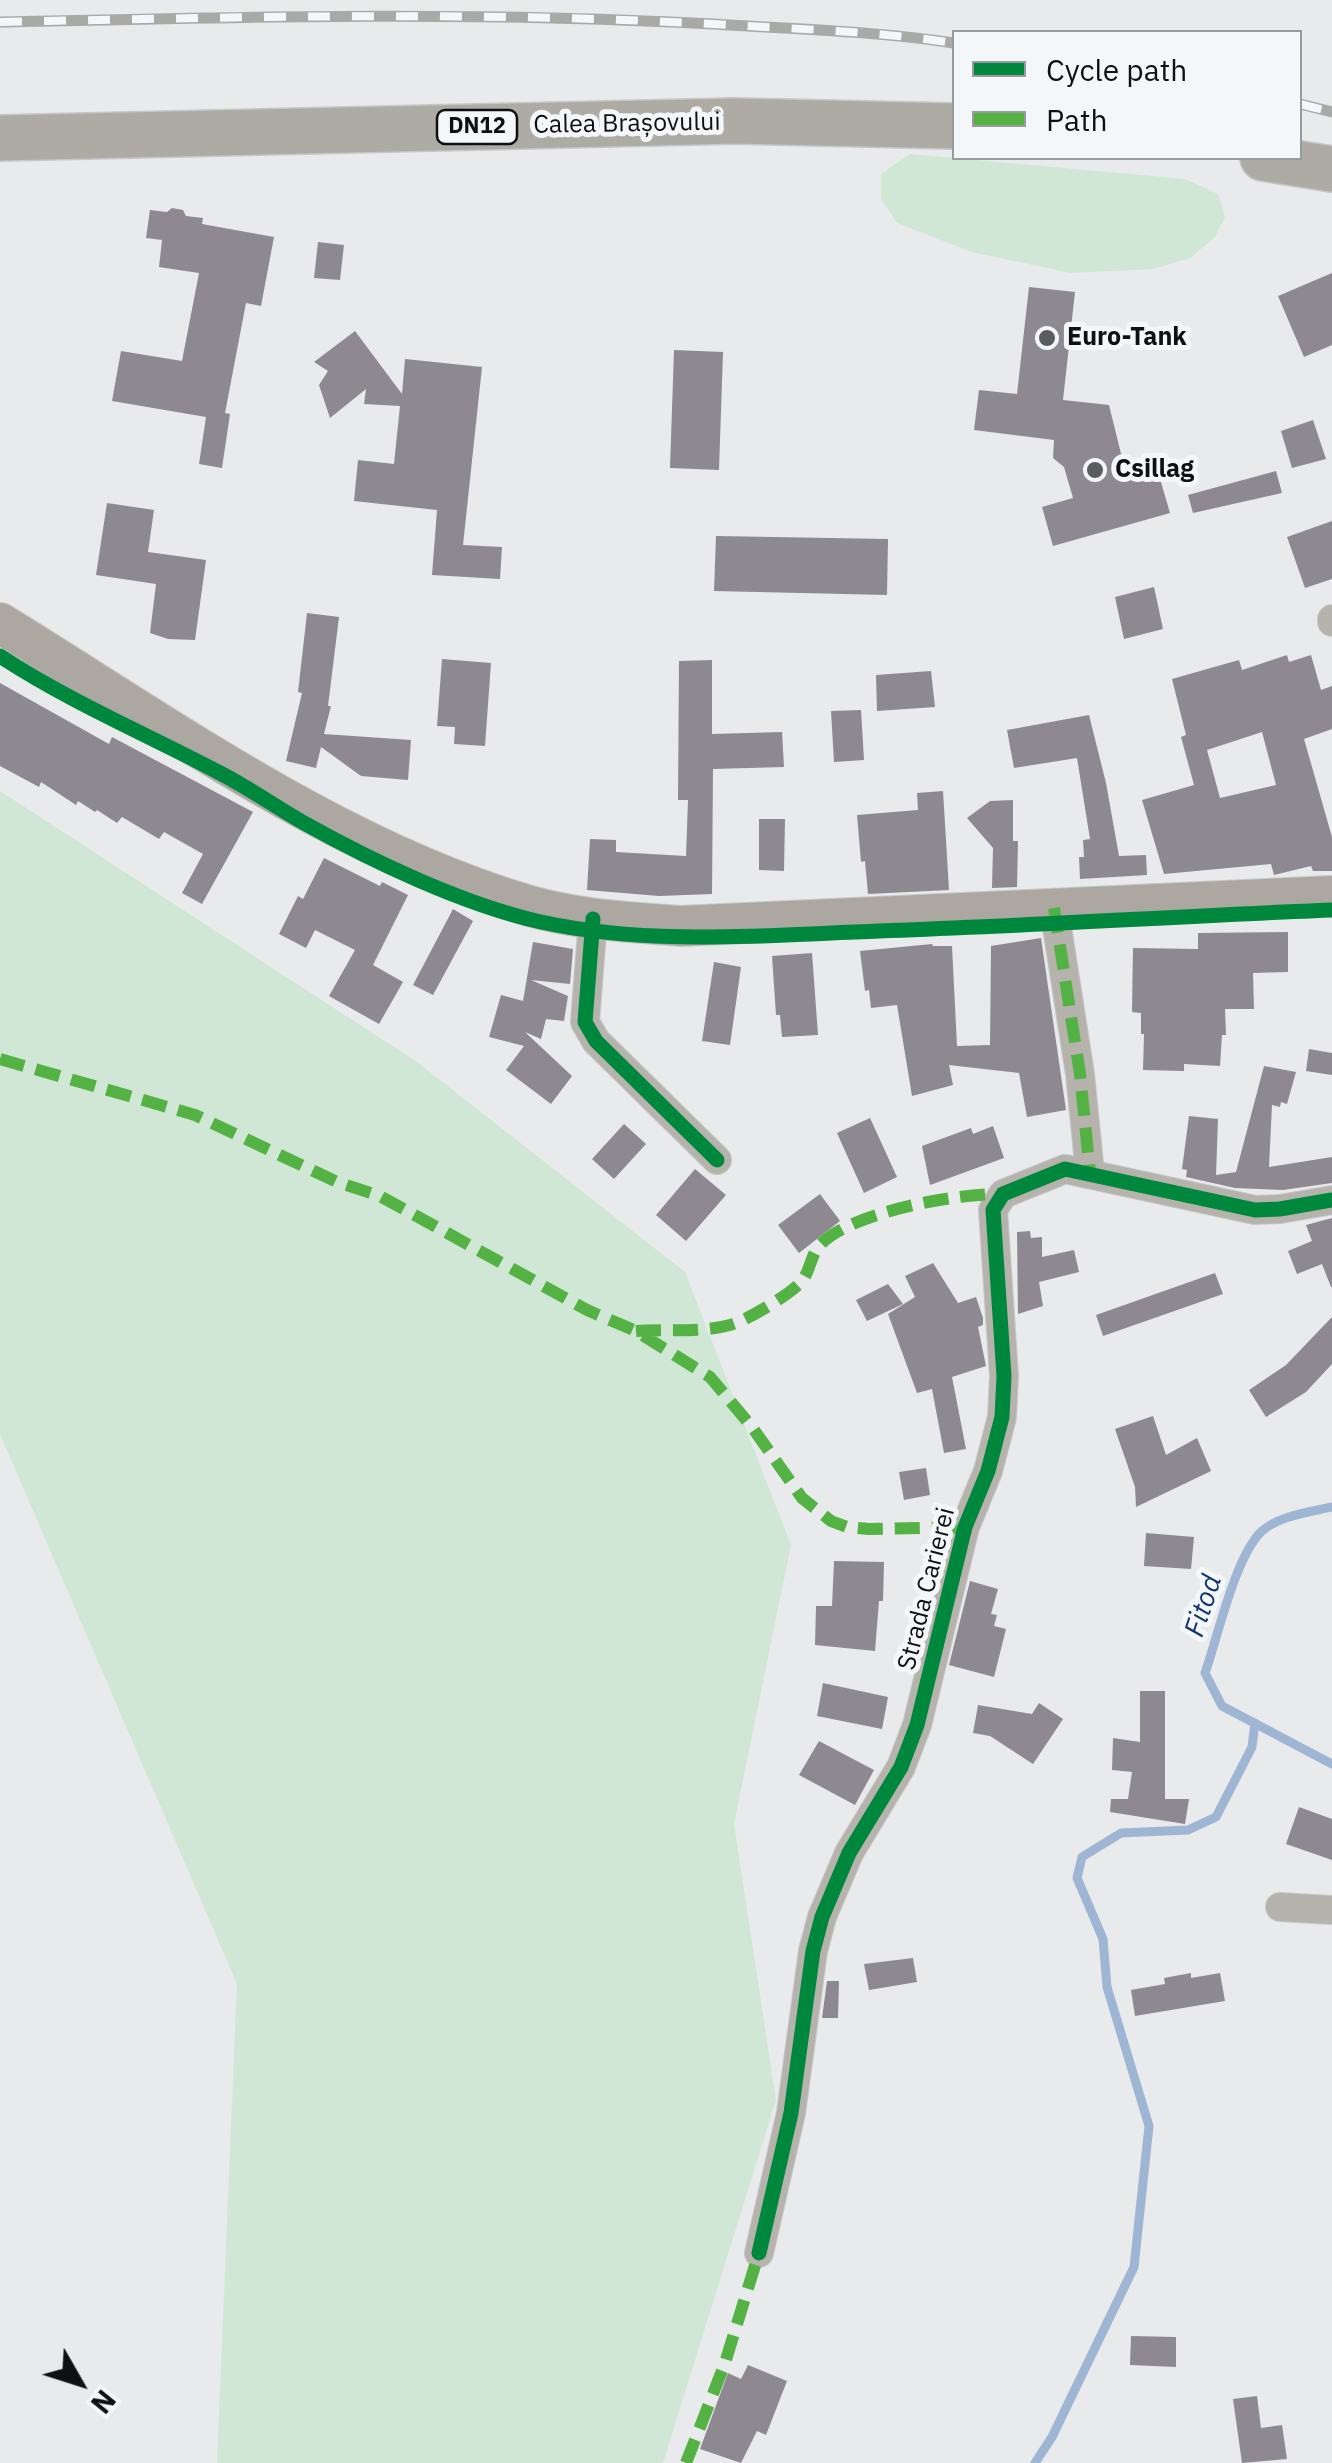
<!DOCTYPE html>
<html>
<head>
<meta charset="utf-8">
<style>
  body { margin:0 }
  #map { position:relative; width:1332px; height:2463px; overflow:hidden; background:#e8eaec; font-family:"IBM Plex Sans",sans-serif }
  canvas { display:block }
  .legend { position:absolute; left:952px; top:30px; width:350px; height:130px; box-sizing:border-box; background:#f4f7fa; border:2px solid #989b9d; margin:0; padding:12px 18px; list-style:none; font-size:30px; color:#0f1011 }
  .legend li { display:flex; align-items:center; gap:20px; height:50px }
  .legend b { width:50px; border:2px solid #989b9d }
  .north { position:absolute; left:30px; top:2333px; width:100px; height:100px; -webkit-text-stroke:8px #f4f7fa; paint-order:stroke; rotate:129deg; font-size:28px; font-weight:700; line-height:40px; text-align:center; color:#0f1011 }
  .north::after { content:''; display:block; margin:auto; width:35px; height:45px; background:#0f1011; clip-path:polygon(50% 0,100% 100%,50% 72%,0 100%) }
</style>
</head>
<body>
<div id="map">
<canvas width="1332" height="2463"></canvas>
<ul class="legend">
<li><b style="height:12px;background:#00873e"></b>Cycle path</li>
<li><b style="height:12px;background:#54b144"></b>Path</li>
</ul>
<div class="north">N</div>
</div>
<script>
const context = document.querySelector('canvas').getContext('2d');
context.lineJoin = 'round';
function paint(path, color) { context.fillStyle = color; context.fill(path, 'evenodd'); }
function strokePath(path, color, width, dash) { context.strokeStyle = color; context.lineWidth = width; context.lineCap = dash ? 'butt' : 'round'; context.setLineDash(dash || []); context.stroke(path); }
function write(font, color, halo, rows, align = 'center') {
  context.font = font + ' "IBM Plex Sans",sans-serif'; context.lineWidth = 10; context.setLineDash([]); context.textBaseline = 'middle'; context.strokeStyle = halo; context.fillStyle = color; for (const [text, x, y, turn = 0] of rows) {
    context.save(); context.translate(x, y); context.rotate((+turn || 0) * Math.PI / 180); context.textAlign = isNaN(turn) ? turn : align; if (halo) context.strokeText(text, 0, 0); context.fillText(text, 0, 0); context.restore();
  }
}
paint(new Path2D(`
  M 910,154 L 1185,179 L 1218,194 L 1225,217 L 1215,237 L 1190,258 L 1153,269 L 1071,273 L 972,252 L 897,223 L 881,199 L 881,174 Z
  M 0,791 L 417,1062 L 685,1272 L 791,1545 L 734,1824 L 776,2100 L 663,2463 L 217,2463 L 237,1984 L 0,1434 Z`), '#d0e7d6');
strokePath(new Path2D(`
  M 1332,1507 C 1310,1512 1275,1516 1259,1534 C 1234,1562 1218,1636 1205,1673 L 1222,1706 L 1332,1764
  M 1035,2463 L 1052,2437 L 1134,2267 L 1149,2126 L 1107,1987 L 1103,1939 L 1077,1878 L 1082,1857 L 1121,1833 L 1188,1830 L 1216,1817 L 1252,1747 L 1255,1723`), '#9fb5d4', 9);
paint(new Path2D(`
  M 172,208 L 183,210 L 186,216 L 203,218 L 202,224 L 274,237 L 261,306 L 246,303 L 225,413 L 230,414 L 222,468 L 199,464 L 206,417 L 112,401 L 121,351 L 182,361 L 199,273 L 159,267 L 162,240 L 146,238 L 150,210 L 167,212 Z
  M 318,242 L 344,245 L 340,280 L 314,278 Z
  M 1332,273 L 1332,345 L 1304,357 L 1278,296 Z
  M 1029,287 L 1075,292 L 1063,400 L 1109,405 L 1126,474 L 1156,465 L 1170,513 L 1053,546 L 1042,507 L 1073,498 L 1064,467 L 1053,458 L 1054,440 L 974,430 L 979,390 L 1017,394 Z
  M 355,331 L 402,394 L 405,359 L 482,367 L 463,545 L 502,547 L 500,579 L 432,575 L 437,510 L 354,501 L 358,460 L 394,464 L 400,406 L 364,404 L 366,389 L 330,418 L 319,385 L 328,371 L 314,362 Z
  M 674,350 L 723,352 L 719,470 L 670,468 Z
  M 1313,420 L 1326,459 L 1292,468 L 1281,431 Z
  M 1276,471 L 1282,493 L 1193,513 L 1188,495 Z
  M 107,503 L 154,510 L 148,552 L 206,560 L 195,640 L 168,639 L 150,633 L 156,584 L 96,575 Z
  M 1332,521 L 1332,579 L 1305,588 L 1287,537 Z
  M 716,536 L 888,539 L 887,595 L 714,591 Z
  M 1154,587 L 1163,629 L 1124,639 L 1115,597 Z
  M 307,613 L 339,617 L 328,706 L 331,706 L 324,734 L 411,740 L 408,780 L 361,776 L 321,747 L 316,768 L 286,761 L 302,693 L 298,692 Z
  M 1287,655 L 1289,662 L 1311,655 L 1321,690 L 1332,686 L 1332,729 L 1304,739 L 1332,837 L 1332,871 L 1313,871 L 1311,866 L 1274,875 L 1271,864 L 1164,874 L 1142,800 L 1194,785 L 1181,737 L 1186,735 L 1172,679 L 1239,660 L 1242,670 ZM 1262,732 L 1276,785 L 1220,798 L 1207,750 Z
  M 442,659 L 491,663 L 485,746 L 454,744 L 455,727 L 437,726 Z
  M 712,660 L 712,734 L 782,732 L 784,767 L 713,769 L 712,894 L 659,896 L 587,890 L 590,839 L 616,840 L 616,852 L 686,856 L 688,800 L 678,800 L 679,661 Z
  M 931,671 L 935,707 L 877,711 L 876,675 Z
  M 0,683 L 109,744 L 112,737 L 253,812 L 202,904 L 182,893 L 203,854 L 164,832 L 159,839 L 122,817 L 117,823 L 97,810 L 95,812 L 78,801 L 76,805 L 41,782 L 39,787 L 0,766 Z
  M 861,710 L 864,760 L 834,762 L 831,711 Z
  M 1089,715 L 1106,783 L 1119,856 L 1146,855 L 1147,875 L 1080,879 L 1079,857 L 1084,857 L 1083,840 L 1090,839 L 1077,758 L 1014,768 L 1007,730 Z
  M 943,791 L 949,890 L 868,894 L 865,861 L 861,862 L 857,815 L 918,810 L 917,793 Z
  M 1013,800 L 1013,841 L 1018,841 L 1017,887 L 992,888 L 993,848 L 967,818 L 990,801 Z
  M 759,819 L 785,819 L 784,871 L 759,870 Z
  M 324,858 L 380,886 L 382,882 L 408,895 L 373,965 L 403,982 L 379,1024 L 329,996 L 355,950 L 315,930 L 306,948 L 279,934 L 298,896 L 303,899 Z
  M 453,909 L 473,921 L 433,995 L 413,985 Z
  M 1288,932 L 1288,972 L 1253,973 L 1254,1009 L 1225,1009 L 1226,1035 L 1222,1035 L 1220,1066 L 1184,1064 L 1184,1071 L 1143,1070 L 1144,1034 L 1141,1034 L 1141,1013 L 1132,1012 L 1133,948 L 1198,949 L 1198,933 Z
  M 1041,938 L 1066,1110 L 1027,1117 L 1019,1073 L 949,1065 L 953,1085 L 912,1096 L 897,1005 L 871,1008 L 869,990 L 865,991 L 860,951 L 932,944 L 933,946 L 952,946 L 957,1046 L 990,1045 L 991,946 Z
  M 533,942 L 573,949 L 570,984 L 531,980 L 568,996 L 564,1021 L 546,1019 L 541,1039 L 525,1032 L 572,1076 L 551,1104 L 506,1070 L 524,1046 L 489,1037 L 501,995 L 523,1001 Z
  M 812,953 L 818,1035 L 782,1037 L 780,1015 L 776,1015 L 772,956 Z
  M 714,962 L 741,967 L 730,1045 L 702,1041 Z
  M 1309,1049 L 1332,1053 L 1332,1075 L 1306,1071 Z
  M 1264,1066 L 1296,1072 L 1287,1104 L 1281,1102 L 1280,1107 L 1272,1105 L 1269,1167 L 1332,1157 L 1332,1183 L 1283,1190 L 1235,1188 L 1186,1177 L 1187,1170 L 1182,1169 L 1189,1116 L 1218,1119 L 1216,1175 L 1236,1172 Z
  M 870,1118 L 897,1177 L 864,1193 L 837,1133 Z
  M 624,1124 L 646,1144 L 614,1179 L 592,1159 Z
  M 993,1126 L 1004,1158 L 930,1185 L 922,1146 L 971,1128 L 973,1134 Z
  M 695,1169 L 726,1195 L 686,1241 L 656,1215 Z
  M 820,1194 L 840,1221 L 799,1253 L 778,1225 Z
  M 1332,1218 L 1332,1287 L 1331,1287 L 1322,1264 L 1297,1274 L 1288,1251 L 1312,1241 L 1306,1225 Z
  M 1030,1231 L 1031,1238 L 1042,1237 L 1042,1257 L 1074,1250 L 1079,1272 L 1039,1282 L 1043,1306 L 1018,1314 L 1017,1232 Z
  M 933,1263 L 958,1303 L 976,1297 L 983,1318 L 983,1325 L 978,1327 L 986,1366 L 952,1377 L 966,1449 L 944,1453 L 932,1389 L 917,1393 L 888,1314 L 915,1297 L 905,1276 Z
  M 1215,1273 L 1223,1294 L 1103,1336 L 1096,1315 Z
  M 888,1284 L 903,1304 L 867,1321 L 856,1300 Z
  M 1332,1317 L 1332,1364 L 1306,1392 L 1266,1417 L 1249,1390 L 1286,1365 Z
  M 1153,1416 L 1166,1455 L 1197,1438 L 1211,1471 L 1136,1507 L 1135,1487 L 1115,1429 Z
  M 926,1468 L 930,1495 L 904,1500 L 899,1472 Z
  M 1146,1533 L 1194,1537 L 1191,1569 L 1144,1566 Z
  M 834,1561 L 884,1562 L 883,1601 L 879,1601 L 875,1651 L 815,1645 L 816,1606 L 832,1606 Z
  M 970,1581 L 998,1589 L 991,1614 L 997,1615 L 994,1626 L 1006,1629 L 994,1677 L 949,1665 Z
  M 823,1683 L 888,1697 L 882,1729 L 817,1716 Z
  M 1140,1691 L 1165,1691 L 1165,1799 L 1189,1799 L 1185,1824 L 1110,1812 L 1111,1799 L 1128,1799 L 1132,1772 L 1112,1770 L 1113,1738 L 1140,1742 Z
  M 1039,1703 L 1063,1719 L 1033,1764 L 990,1736 L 973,1733 L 978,1705 L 1032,1714 Z
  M 819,1741 L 874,1770 L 855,1805 L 799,1775 Z
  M 1299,1807 L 1332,1819 L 1332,1860 L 1286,1844 Z
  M 913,1958 L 917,1982 L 869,1990 L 864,1964 Z
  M 1191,1973 L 1191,1978 L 1220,1973 L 1225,2001 L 1135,2016 L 1131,1990 L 1165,1984 L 1164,1978 Z
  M 827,1981 L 839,1981 L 838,2018 L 822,2018 Z
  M 1131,2336 L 1176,2337 L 1176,2367 L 1130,2365 Z
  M 748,2365 L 787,2381 L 766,2435 L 757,2431 L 741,2463 L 700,2449 L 728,2373 L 741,2379 Z
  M 1257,2396 L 1261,2428 L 1282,2425 L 1287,2459 L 1242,2463 L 1233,2399 Z`), '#8e8991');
const minor = new Path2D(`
  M 1332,619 L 1332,622
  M 1054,908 L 1080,1074 L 1090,1173
  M 593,919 L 585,1022 L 596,1041 L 717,1160
  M 1280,1907 L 1332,1910
  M 759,2253 L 791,2113 L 813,1951 L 822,1917 L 849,1853 L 901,1767 L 917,1725 L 965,1527 L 988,1471 L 1002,1417 L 1004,1376 L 993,1210 L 1003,1194 L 1065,1169 L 1255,1210 L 1280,1209 L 1332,1200`);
const secondary = new Path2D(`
  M 0,623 C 169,727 337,849 530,906 C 579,920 630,922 681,926 L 1332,896`);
const primary = new Path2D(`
  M 0,138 L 735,121 L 954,126
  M 1263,158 L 1332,169`);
strokePath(minor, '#c6c7c8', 30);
strokePath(secondary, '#c6c7c8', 42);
strokePath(primary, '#c6c7c8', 48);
strokePath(minor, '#b6b2ac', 28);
strokePath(secondary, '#aca7a0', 40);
strokePath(primary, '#aeaaa4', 45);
const rail = new Path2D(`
  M 0,22 C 238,17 475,11 713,24 C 793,29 875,31 954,43
  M 1300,104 L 1332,112`);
strokePath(rail, '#a9a9a6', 11);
strokePath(rail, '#f4f7fa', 8, [22]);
strokePath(new Path2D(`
  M 1054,908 L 1080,1074 L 1090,1173
  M 0,1059 L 195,1115 L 337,1182 L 380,1196 L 587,1310 L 636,1331 L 710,1377 L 752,1427 L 802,1498 L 831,1521 L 847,1527 L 869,1529 L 965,1527
  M 636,1331 C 666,1329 701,1333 730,1325 C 746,1321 791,1294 802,1281 C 810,1271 811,1255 819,1246 C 849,1212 959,1193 1003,1194
  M 686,2463 L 725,2363 L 761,2246`), '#54b144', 12, [25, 12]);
strokePath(new Path2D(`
  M 0,656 C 70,702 146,734 220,773 C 249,788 276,807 304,823 C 372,861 464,905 541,922 C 652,946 766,935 879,931 C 1030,926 1181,916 1332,910
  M 593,919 L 585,1022 L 596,1041 L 717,1160
  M 759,2253 L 791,2113 L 813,1951 L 822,1917 L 849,1853 L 901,1767 L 917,1725 L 965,1527 L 988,1471 L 1002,1417 L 1004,1376 L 993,1210 L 1003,1194 L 1065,1169 L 1255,1210 L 1280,1209 L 1332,1200`), '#00873e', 15);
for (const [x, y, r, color] of [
  [1047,338,10,"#5b5c5e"],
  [1095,470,10,"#5b5c5e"]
]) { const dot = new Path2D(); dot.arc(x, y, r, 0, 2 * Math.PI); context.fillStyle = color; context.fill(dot); strokePath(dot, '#f4f7fa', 4); }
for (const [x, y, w] of [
  [477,127,80]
]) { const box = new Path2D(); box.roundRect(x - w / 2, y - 17, w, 34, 8); context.fillStyle = '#f4f7fa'; context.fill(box); strokePath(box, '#0f1011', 2.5); }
write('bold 22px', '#0f1011', null, [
  ["DN12",477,127]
]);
write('25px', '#0f1011', '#f4f7fa', [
  ["Calea Brașovului",627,124,-1],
  ["Strada Carierei",927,1589,-76]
]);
write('bold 25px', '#0f1011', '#f4f7fa', [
  ["Euro-Tank",1067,338],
  ["Csillag",1115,470]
], 'left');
write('italic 28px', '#12366d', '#f4f7fa', [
  ["Fitod",1204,1606,-72]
]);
</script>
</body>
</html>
